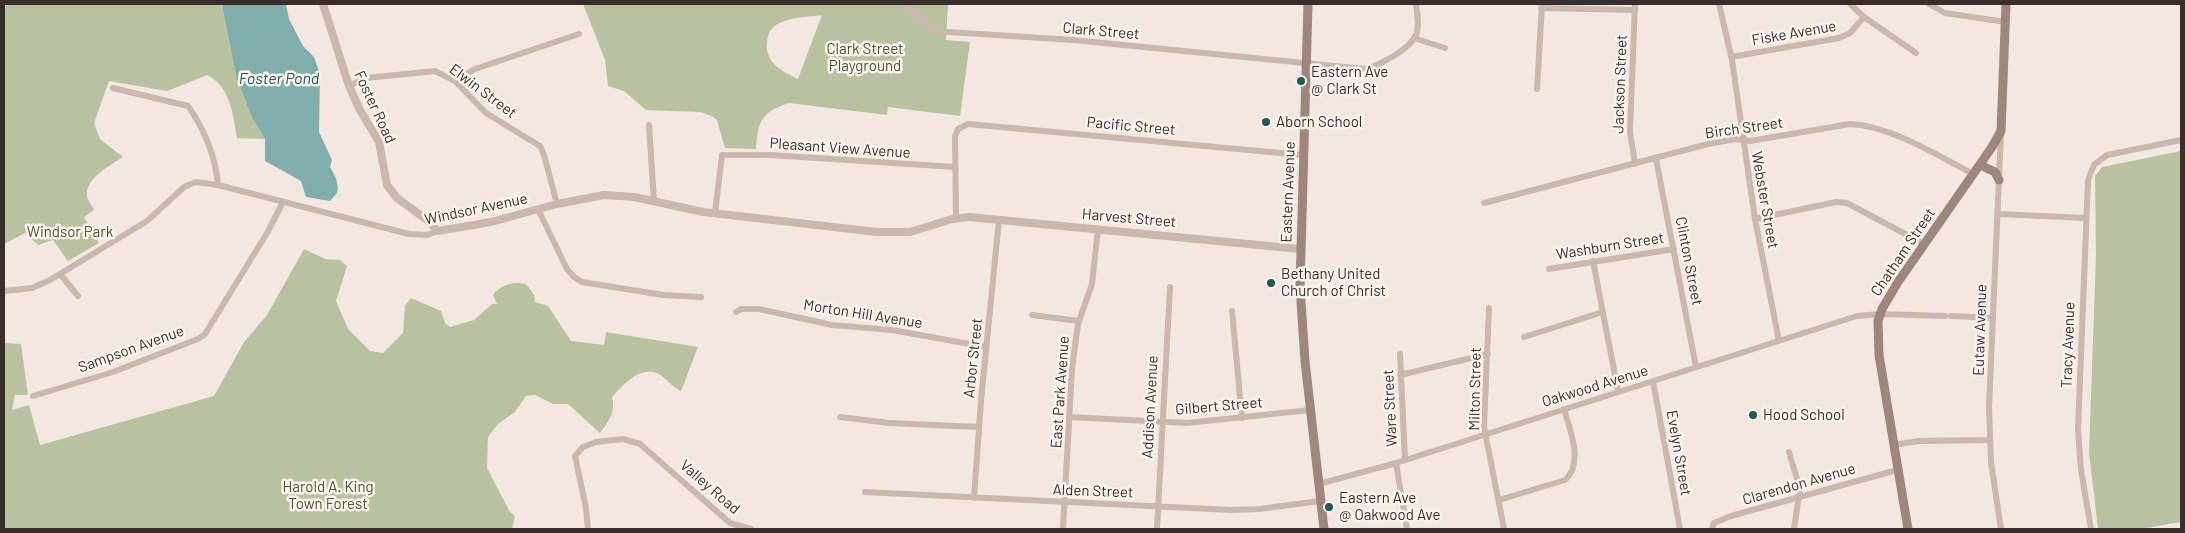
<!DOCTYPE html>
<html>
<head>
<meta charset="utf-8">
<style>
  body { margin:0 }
  #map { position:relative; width:2185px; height:533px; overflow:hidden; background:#f2e8e1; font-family:Barlow,sans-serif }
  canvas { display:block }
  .frame { position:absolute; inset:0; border:5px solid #392e2b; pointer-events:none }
</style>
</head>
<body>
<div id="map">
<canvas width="2185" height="533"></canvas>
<div class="frame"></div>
</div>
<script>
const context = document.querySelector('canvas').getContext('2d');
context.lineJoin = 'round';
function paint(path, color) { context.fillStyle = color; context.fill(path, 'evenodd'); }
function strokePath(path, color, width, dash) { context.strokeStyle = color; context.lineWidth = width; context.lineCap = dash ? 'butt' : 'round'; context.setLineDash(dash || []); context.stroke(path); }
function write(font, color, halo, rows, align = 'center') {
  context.font = font + ' Barlow,sans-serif'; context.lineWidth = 5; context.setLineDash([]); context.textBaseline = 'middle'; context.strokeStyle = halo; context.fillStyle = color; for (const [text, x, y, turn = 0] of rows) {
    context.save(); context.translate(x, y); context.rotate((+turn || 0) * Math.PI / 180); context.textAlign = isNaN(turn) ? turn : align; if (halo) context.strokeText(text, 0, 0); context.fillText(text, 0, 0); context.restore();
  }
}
paint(new Path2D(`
  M 4,4 L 221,4 C 231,27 231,52 237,76 C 242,98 254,119 265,139 L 237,138 C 233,114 230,86 207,75 L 167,91 L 109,81 L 94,123 L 100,139 L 123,157 C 112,164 84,179 87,196 C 88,200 92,206 94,210 L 84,217 L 99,243 L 68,261 L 53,240 L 38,245 L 25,233 L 4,244 Z
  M 583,4 L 948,4 L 946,40 L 970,42 L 960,116 L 888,107 L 887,115 L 789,103 C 761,112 758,121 756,149 L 725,148 L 717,120 L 712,116 L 700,112 L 646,110 L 624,91 L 608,86 L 605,60 ZM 822,15 L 798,79 C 779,70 762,60 768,37 C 769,32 772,27 776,25 C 789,17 807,17 822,15 Z
  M 2181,151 L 2181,522 L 2140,529 L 2098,529 L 2089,453 L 2096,255 L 2095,176 L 2102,167 Z
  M 304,249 L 325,259 L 340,260 L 347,266 L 336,301 L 348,329 L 370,351 L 383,353 L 403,333 L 405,306 L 411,298 L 441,311 L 445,323 L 450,327 L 474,320 L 492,304 L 497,304 L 493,295 C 500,285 516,280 527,285 L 534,295 L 535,302 L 548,306 L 571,341 L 604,345 L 606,332 L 698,347 L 681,391 C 672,387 667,379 659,374 C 641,364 623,385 612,397 C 616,412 609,421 600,433 L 568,404 L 553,404 L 535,395 L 526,396 L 515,412 L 498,424 L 488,437 L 487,468 L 510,512 L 515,516 L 512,529 L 4,529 L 4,343 L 21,344 L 28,395 L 15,395 L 12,410 L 29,405 L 40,445 L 214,396 L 244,342 L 267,315 Z`), '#bac1a1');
paint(new Path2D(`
  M 222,4 L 286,4 L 289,19 L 303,46 L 314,57 L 320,74 L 319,132 L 332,160 L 330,167 L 336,178 L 338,188 L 337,193 L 330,201 L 306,197 L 301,181 L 265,161 L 265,139 L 251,115 L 237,79 Z`), '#81aeaa');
strokePath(new Path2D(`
  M 905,4 L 933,31 L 1073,40 L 1365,69 C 1380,65 1410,49 1416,35 C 1420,26 1417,13 1416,4
  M 1635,4 L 1630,132 L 1635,164
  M 1719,4 L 1732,60 L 1755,219 L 1779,341
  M 1929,4 L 1945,13 L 2006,22
  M 1541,8 L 1635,10
  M 1864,17 L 1916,53
  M 1414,38 L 1445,48
  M 1731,57 L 1839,38 L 1850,33 L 1864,17 L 1850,4
  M 455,81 L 475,69 L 579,34
  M 349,86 L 366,78 L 435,71 L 455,81 L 486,113 L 540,146 L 544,155 L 557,204
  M 113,88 L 188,106 C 204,128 216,158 218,185
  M 1537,89 L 1542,5
  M 649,125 L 654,201
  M 2001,132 L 1989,407 L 1991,462 L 2001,529
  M 1656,159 L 1696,367
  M 1484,203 L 1708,144 L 1735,139 L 1750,141 L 1850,124 C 1891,126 1937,155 1973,174
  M 538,209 L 567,269 L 574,277 L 582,282 L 663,295 L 701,297
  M 715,213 L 722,155 L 770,155 L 955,167
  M 1998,214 L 2086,218
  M 956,218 L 955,136 L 958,129 L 968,124 L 1302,155
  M 1755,219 L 1836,202 L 1847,203 L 1924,244
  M 1593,261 L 1618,391
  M 1549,269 L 1674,249
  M 60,274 L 78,296
  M 4,291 L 32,288 L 50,280 L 147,221 L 184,187 L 196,182 L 218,185 L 409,234 L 427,235 L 438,231
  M 1489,308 L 1484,427 L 1504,529
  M 1232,311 L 1242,418
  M 736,312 L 741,309 L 759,309 L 832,325 L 892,330 L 986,347
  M 1032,315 L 1079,321
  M 1951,316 L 1993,318
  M 1524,337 L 1603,312
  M 1400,354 L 1405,460
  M 1400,375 L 1488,354
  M 1653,381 L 1680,529
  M 33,396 L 113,372 L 198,339 L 205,334 L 267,233 L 283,202
  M 840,417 L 889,423 L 979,427
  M 1069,417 L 1187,423 L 1310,410
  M 1893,445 L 1919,441 L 1990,440
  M 1789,452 L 1800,489 L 1794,529
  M 1396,463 L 1407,529
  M 1319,484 L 1396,463 L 1857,316 L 1880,314 L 1945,316
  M 865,492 L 1231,510 L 1259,509 L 1320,501
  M 974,498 L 981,401 L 999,220
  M 1499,500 L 1565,480 C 1584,464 1570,429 1564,409
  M 588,529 L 586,508 L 575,456 L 583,447 L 596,442 L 623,439 L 640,444 L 730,523 L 751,529
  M 1063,529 L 1072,368 L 1078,324 L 1092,284 L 1098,229
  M 1157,529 L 1170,287
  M 1712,529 L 1714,523 L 1731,516 L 1897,470
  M 2091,529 L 2081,470 L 2078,430 L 2088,180 L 2094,165 L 2107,155 L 2181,140`), '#cab7ad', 6);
strokePath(new Path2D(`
  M 323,4 L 349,86 L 360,110 L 379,142 L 387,185 L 397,198 L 427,220 L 438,231 L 491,222 L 557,204 L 604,195 L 634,197 L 703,212 L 877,232 L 910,232 L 952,219 L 969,217 L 1300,249`), '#cab7ad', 8);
strokePath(new Path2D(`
  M 1308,4 L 1300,287 L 1305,361 L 1324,529
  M 1980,165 L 1995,172 L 1999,180
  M 1908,529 L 1879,355 L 1878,321 L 1882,309 L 1898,282 L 1992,147 L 2001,131 L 2006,4`), '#9e867e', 9);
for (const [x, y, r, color] of [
  [1301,81,5,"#235855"],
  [1266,122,5,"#235855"],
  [1271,283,5,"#235855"],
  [1753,415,5,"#235855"],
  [1329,507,5,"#235855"]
]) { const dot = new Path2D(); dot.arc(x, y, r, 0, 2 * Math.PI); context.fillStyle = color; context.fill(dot); strokePath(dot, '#faf3ed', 2); }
write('15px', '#392e2b', '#faf3ed', [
  ["Clark Street",1101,31,5],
  ["Fiske Avenue",1794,33,-10],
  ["Jackson Street",1620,84,-88],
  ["Elwin Street",483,91,37],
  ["Foster Road",375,107,65],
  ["Pacific Street",1131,126,5],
  ["Birch Street",1744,128,-8],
  ["Pleasant View Avenue",840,148,4],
  ["Eastern Avenue",1288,192,-88],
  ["Webster Street",1765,200,80],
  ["Windsor Avenue",476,209,-12],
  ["Harvest Street",1129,218,5],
  ["Washburn Street",1610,246,-9],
  ["Chatham Street",1903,252,-56],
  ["Clinton Street",1689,261,79],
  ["Morton Hill Avenue",863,314,9],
  ["Eutaw Avenue",1980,330,-88],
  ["Tracy Avenue",2068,345,-88],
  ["Sampson Avenue",131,349,-20],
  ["Arbor Street",973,358,-84],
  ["Oakwood Avenue",1595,386,-17],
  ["Milton Street",1475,389,-89],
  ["East Park Avenue",1060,392,-86],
  ["Gilbert Street",1219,406,-5],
  ["Addison Avenue",1150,407,-87],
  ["Ware Street",1390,408,-93],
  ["Evelyn Street",1679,453,80],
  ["Clarendon Avenue",1799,484,-16],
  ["Valley Road",710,487,41],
  ["Alden Street",1093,491,2]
]);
write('15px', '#4c5630', '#faf3ed', [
  ["Clark Street",865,49],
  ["Playground",865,66],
  ["Windsor Park",70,232],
  ["Harold A. King",328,487],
  ["Town Forest",328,504]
]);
write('15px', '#392e2b', '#faf3ed', [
  ["Eastern Ave",1311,72],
  ["@ Clark St",1311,89],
  ["Aborn School",1276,122],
  ["Bethany United",1281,274],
  ["Church of Christ",1281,291],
  ["Hood School",1763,415],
  ["Eastern Ave",1339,498],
  ["@ Oakwood Ave",1339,515]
], 'left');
write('italic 16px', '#235855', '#faf3ed', [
  ["Foster Pond",279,79]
]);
</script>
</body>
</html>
